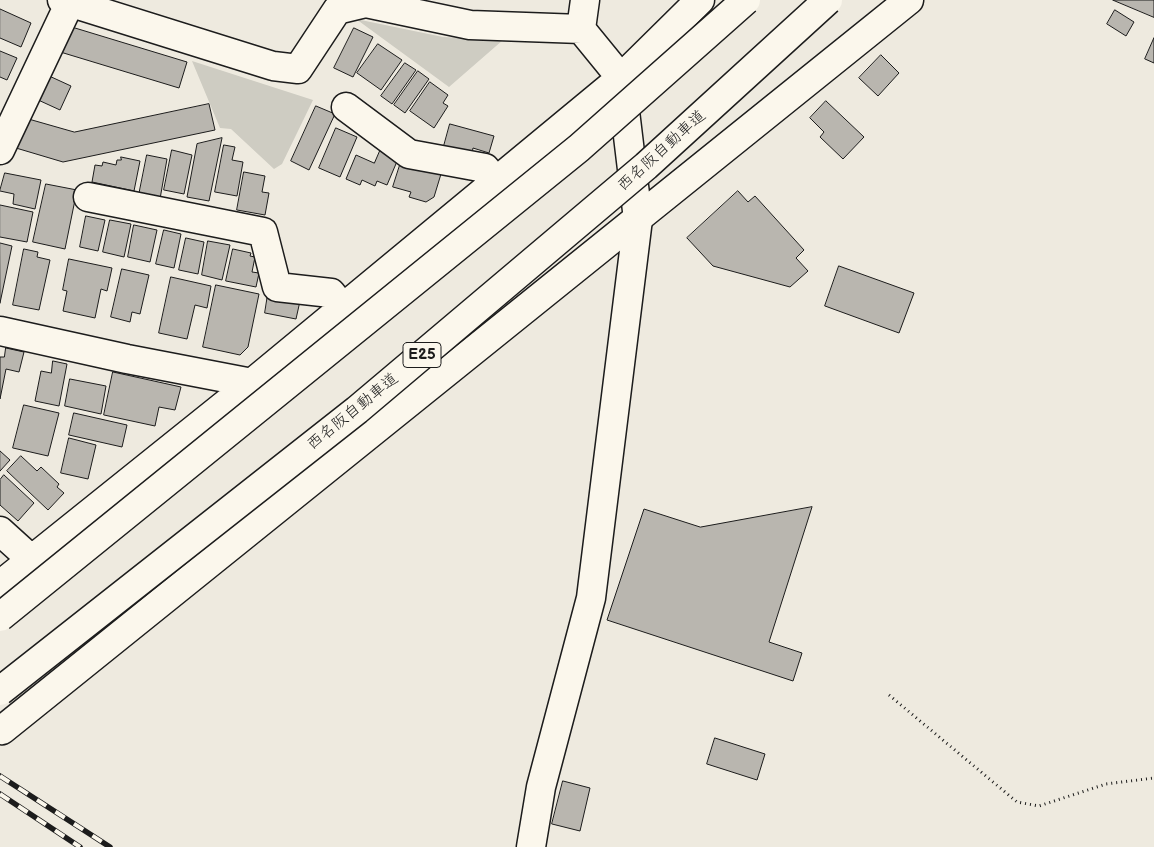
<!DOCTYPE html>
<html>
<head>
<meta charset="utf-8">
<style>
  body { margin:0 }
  canvas { display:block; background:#eeeadf }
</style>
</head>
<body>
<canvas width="1154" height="847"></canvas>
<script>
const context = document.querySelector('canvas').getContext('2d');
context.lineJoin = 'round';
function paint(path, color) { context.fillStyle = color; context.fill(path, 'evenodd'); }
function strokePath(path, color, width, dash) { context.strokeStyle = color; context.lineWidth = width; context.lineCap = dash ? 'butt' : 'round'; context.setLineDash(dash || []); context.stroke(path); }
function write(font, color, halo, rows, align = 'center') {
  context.font = font + ' "Balsamiq Sans","Klee One",sans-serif'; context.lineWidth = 4; context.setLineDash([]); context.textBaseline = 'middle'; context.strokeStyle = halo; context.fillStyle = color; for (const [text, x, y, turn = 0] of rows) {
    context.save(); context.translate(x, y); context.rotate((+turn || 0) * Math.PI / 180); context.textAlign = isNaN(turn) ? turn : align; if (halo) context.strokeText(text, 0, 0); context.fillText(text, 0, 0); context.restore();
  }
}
paint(new Path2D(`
  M 356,19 L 443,37 L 503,40 L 449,87 Z
  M 192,61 L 313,100 L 282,164 L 274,169 L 231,129 L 220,128 Z`), '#ceccc2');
const building = new Path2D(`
  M 1113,0 L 1154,0 L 1154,17 Z
  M 0,9 L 31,23 L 21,47 L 0,38 Z
  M 1115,10 L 1134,22 L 1126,36 L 1107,24 Z
  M 75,28 L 187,62 L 179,88 L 57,51 L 61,37 Z
  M 354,28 L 373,37 L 353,77 L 334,68 Z
  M 1154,38 L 1154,63 L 1145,59 Z
  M 378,44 L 402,60 L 381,90 L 357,73 Z
  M 0,51 L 17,58 L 7,80 L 0,77 Z
  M 881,55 L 899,73 L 878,96 L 859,78 Z
  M 405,63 L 416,70 L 392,104 L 381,96 Z
  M 418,71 L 429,79 L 405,113 L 394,105 Z
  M 47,75 L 71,86 L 60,110 L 36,99 Z
  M 430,82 L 448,95 L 443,103 L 448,106 L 434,128 L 410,111 Z
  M 826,101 L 864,137 L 843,159 L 820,137 L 824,132 L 810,118 Z
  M 209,104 L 215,130 L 63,162 L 16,148 L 25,118 L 74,132 Z
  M 316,106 L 335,114 L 309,170 L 291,161 Z
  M 450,124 L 494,136 L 489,153 L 473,148 L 472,153 L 444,146 Z
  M 336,128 L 357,137 L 340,177 L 319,168 Z
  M 222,138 L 209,201 L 187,197 L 197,144 Z
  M 224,145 L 235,147 L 232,160 L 243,162 L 237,196 L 215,192 Z
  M 172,150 L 192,155 L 184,194 L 164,190 Z
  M 380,151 L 398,159 L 387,185 L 377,181 L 375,186 L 362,180 L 360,185 L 346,179 L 356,155 L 374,163 Z
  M 147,155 L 167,159 L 160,199 L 139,195 Z
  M 121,157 L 140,161 L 134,191 L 92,182 L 95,165 L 102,166 L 103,162 L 116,165 L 117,160 L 121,160 Z
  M 401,162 L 441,174 L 434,197 L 426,202 L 409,197 L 411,192 L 393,187 Z
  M 244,172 L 265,176 L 262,192 L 269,193 L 265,215 L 237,210 Z
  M 5,173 L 41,180 L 35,209 L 13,204 L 14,194 L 0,191 Z
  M 46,184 L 77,190 L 65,249 L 33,242 Z
  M 738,191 L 748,202 L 755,196 L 804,250 L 796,258 L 808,271 L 790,287 L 713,266 L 687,238 Z
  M 0,205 L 33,212 L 27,242 L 0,237 Z
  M 86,216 L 105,220 L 98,251 L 80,247 Z
  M 110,220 L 131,224 L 124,257 L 103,252 Z
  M 134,225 L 157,230 L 150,262 L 128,257 Z
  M 164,230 L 181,234 L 174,268 L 156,264 Z
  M 186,238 L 204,242 L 198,274 L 179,270 Z
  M 208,241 L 230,245 L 222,280 L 202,275 Z
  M 0,243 L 12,246 L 0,303 Z
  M 24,249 L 38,252 L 37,257 L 50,260 L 39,310 L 13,305 Z
  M 233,249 L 251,253 L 250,256 L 255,257 L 252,272 L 259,273 L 256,287 L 226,281 Z
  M 69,259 L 112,268 L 107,291 L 101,289 L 95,318 L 63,311 L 67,291 L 63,290 Z
  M 839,266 L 914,293 L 899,333 L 825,306 Z
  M 122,269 L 149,275 L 140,314 L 132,312 L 130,322 L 111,317 Z
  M 171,277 L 211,286 L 207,308 L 195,305 L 187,339 L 159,333 Z
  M 216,285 L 259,294 L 248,347 L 240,355 L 203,347 Z
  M 268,294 L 300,301 L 296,319 L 265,313 Z
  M 6,348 L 24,352 L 19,372 L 6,369 L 0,399 L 0,357 L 4,357 Z
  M 53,361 L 67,364 L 59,406 L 35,401 L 41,371 L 51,373 Z
  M 113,372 L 181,387 L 175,410 L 159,407 L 155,426 L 104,415 Z
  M 70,379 L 106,386 L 101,414 L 65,406 Z
  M 24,405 L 59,413 L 48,456 L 13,448 Z
  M 74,413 L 127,425 L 122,447 L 69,435 Z
  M 69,438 L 96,445 L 88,479 L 61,473 Z
  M 0,451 L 10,460 L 0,471 Z
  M 21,456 L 37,471 L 41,467 L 59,484 L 57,487 L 64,493 L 48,510 L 7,471 Z
  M 4,475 L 34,503 L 18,521 L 0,505 L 0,480 Z
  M 812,507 L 769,642 L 802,653 L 793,681 L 607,620 L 644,509 L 700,527 Z
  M 715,738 L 765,754 L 757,780 L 707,764 Z
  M 563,781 L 590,788 L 580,831 L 552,824 Z`);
paint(building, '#b9b6af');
strokePath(building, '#1c1c1c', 1);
const minor = new Path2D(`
  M 62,0 L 273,66 L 298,69 L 337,10 L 366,3 L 470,25 L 581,29 L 621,78 L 638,219
  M 581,29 L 585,0
  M 346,107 L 409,154 L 485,168 L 496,181
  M 0,150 L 71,0
  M 88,197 L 263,232 L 277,287 L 331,293 L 343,308
  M 0,331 L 127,359 L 252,383
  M 0,531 L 32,560
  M 0,585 L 252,383 L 621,78 L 700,0
  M 0,729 L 2,730 L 909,0`);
const tertiary = new Path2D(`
  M 531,847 L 541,787 L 591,598 L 638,219`);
strokePath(minor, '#1c1c1c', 31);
strokePath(tertiary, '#1c1c1c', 31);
strokePath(new Path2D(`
  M 889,695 L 1017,802 L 1039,806 L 1106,784 L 1154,778`), '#1c1c1c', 3, [1, 4]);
strokePath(minor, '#fbf7ec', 28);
strokePath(tertiary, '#fbf7ec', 28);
const rail = new Path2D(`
  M 0,776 L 110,847
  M 0,794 L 80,847`);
strokePath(rail, '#1c1c1c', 5.5);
strokePath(rail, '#fbf7ec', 4, [11]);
const motorwayBridge = new Path2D(`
  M 0,617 L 579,148 L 746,0
  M 0,691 L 357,410 L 646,166 L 828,0`);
strokePath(motorwayBridge, '#1c1c1c', 31, []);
strokePath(motorwayBridge, '#fbf7ec', 28);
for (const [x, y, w] of [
  [422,355,38]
]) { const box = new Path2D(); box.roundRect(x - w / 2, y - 12.5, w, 25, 4); context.fillStyle = '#fbf7ec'; context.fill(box); strokePath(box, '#1c1c1c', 1); }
write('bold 15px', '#1c1c1c', null, [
  ["E25",422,355]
]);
write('16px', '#1c1c1c', '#fbf7ec', [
  ["西名阪自動車道",662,151,-42],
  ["西名阪自動車道",353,412,-39]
]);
</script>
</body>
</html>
